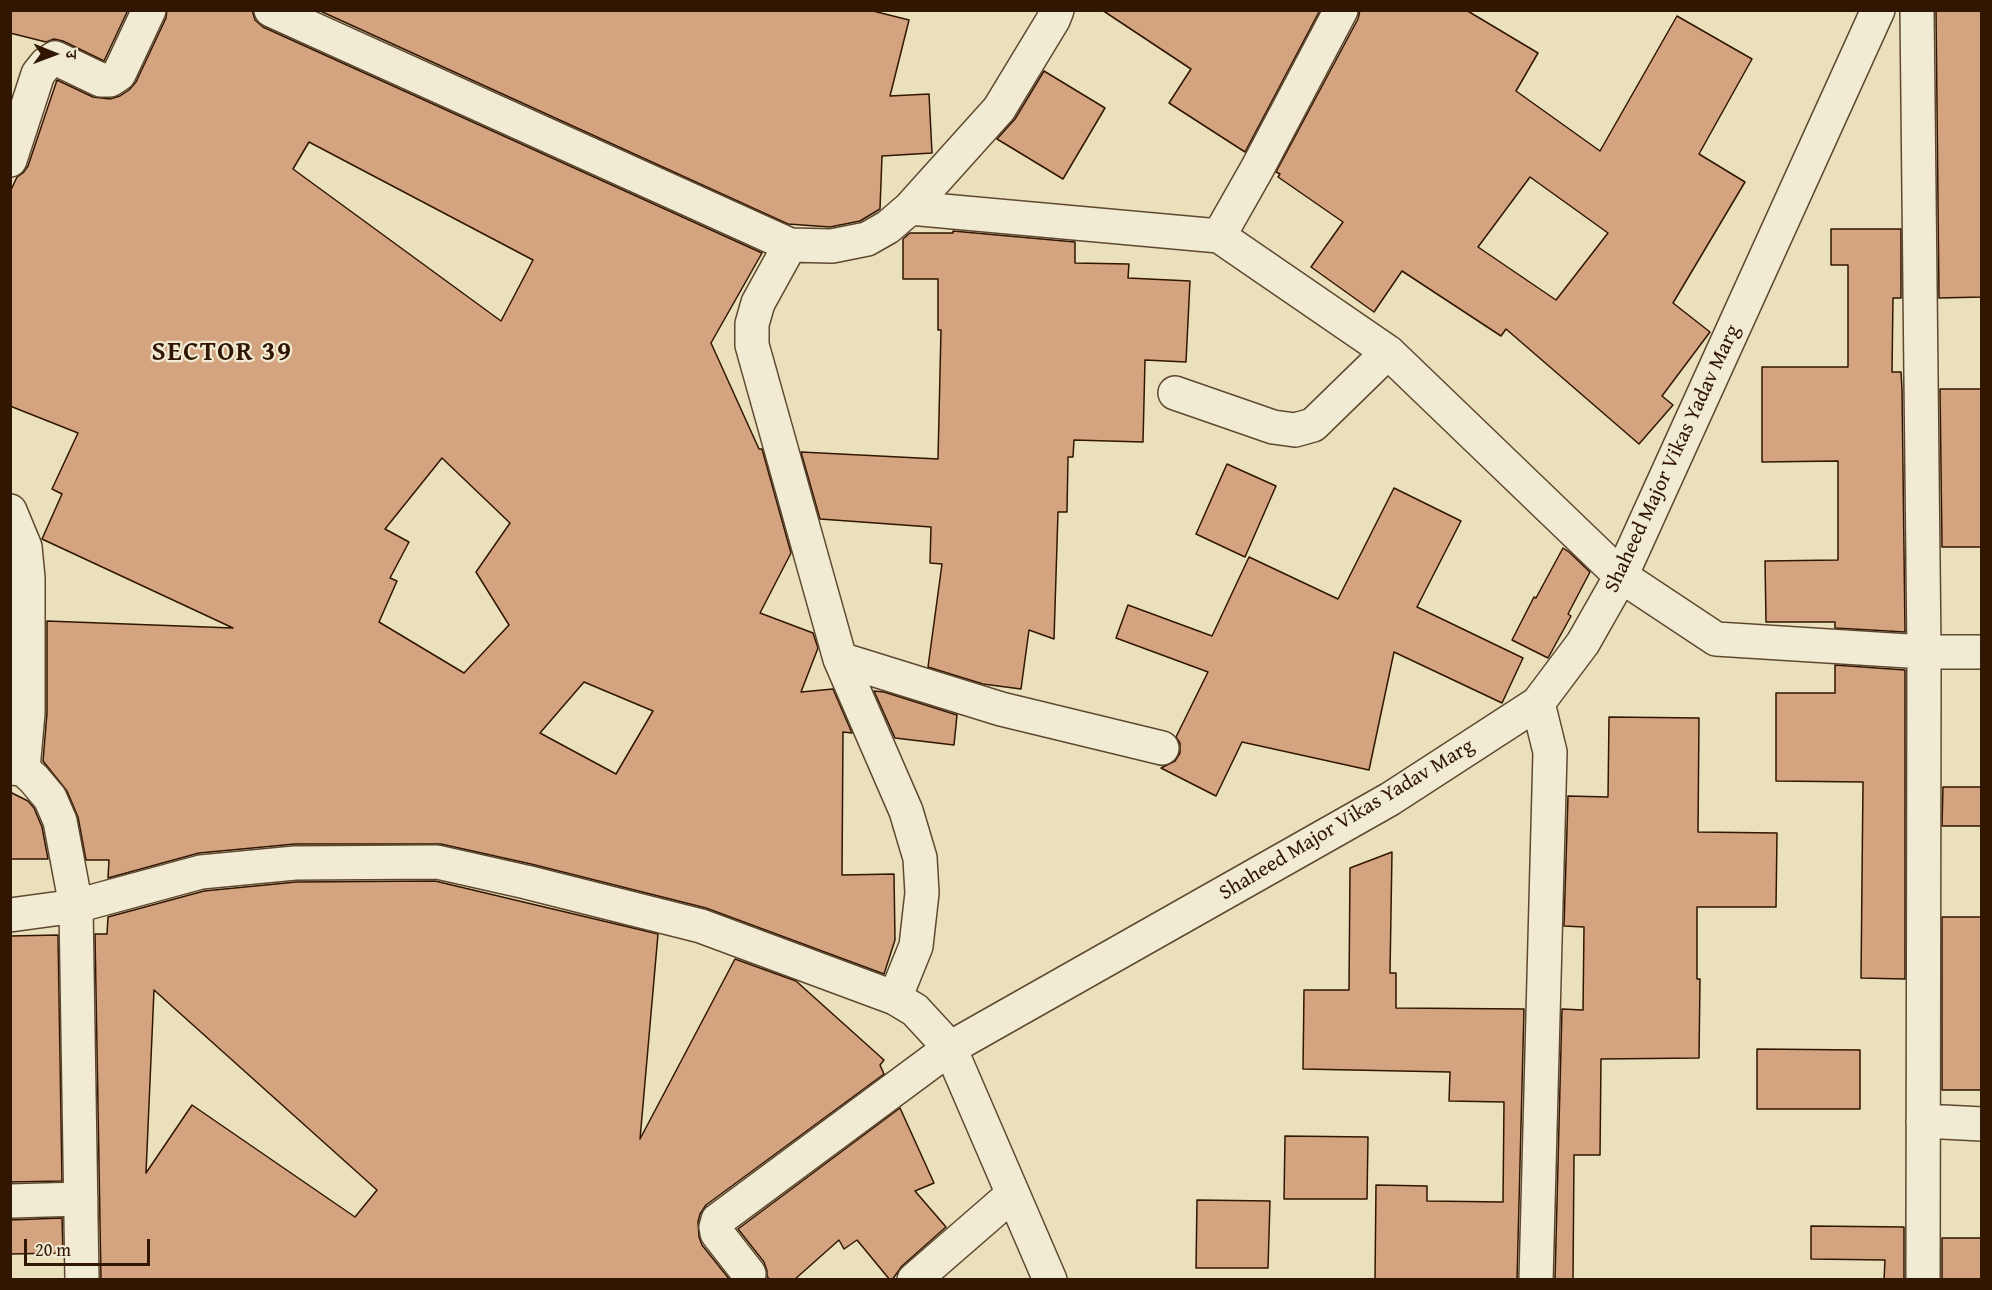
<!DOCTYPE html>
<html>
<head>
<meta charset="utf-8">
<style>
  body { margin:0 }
  #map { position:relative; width:1992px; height:1290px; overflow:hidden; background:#eae0bb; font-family:"Gentium Book Plus","Noto Serif Devanagari",serif }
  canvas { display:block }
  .frame { position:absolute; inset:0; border:12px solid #311601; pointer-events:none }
  .north { position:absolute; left:24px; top:24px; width:60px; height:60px; -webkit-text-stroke:4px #f1ebd3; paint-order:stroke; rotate:91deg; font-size:16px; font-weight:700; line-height:24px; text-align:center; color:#311601 }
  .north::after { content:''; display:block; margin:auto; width:21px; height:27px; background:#311601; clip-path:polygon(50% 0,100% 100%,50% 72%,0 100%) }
  .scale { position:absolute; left:24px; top:1239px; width:126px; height:27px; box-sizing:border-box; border:3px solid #311601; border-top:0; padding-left:8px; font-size:18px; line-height:21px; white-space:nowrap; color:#311601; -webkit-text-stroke:4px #f1ebd3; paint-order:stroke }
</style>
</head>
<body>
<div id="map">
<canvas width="1992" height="1290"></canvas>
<div class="frame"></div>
<div class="north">उ</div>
<div class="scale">20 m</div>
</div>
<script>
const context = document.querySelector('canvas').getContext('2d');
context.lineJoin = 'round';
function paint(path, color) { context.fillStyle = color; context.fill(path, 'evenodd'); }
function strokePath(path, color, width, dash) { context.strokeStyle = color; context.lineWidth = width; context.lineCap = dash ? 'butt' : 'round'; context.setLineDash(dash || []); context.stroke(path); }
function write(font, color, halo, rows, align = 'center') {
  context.font = font + ' "Gentium Book Plus",serif'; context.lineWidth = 4.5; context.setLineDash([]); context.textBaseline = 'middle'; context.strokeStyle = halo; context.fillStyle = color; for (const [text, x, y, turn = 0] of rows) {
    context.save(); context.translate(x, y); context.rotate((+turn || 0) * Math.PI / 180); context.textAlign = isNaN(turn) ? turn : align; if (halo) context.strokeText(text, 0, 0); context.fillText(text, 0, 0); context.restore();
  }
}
const building = new Path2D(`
  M 10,10 L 128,10 L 104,61 L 63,41 L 54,39 L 46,42 L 10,33 Z
  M 167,10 L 252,10 L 255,20 L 263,27 L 762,253 L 711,343 L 759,449 L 762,449 L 791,553 L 760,613 L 813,633 L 818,648 L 801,692 L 833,689 L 852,733 L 843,732 L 842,875 L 894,874 L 895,940 L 884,974 L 706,908 L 531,864 L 441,844 L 295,844 L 199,853 L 108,878 L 109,860 L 86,860 L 78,817 L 67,791 L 43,761 L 47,713 L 47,621 L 233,628 L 42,539 L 62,494 L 52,489 L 78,433 L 10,406 L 10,192 L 17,177 L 23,173 L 28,166 L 57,80 L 93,97 L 110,99 L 120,96 L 129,90 L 136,82 L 166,18 ZM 309,142 L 533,260 L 501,321 L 293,169 ZM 442,458 L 510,523 L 476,572 L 509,625 L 464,673 L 379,622 L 397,581 L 390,578 L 409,542 L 385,529 ZM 584,682 L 653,711 L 616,774 L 540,733 Z
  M 318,10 L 869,10 L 909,20 L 890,96 L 929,94 L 932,153 L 882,156 L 880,209 L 860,221 L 830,227 L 788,224 Z
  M 1102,10 L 1320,10 L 1245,152 L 1169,103 L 1191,69 Z
  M 1360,10 L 1466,10 L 1538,53 L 1516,91 L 1600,151 L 1677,16 L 1752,59 L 1699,154 L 1745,182 L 1673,303 L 1710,332 L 1662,396 L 1673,405 L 1639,444 L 1506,329 L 1501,336 L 1402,271 L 1374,312 L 1311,267 L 1343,222 L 1278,177 L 1280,174 L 1276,172 L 1358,19 ZM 1530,177 L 1608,233 L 1556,300 L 1478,247 Z
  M 1936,10 L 1982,10 L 1982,297 L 1939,298 Z
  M 1044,71 L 1105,108 L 1063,179 L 997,139 L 1015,119 Z
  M 1831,229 L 1901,229 L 1901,298 L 1893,298 L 1892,372 L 1901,372 L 1902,389 L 1905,632 L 1835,628 L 1835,622 L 1766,622 L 1765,561 L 1838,560 L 1838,461 L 1762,462 L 1762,367 L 1848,367 L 1848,265 L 1831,265 Z
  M 953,231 L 1075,242 L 1075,263 L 1129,264 L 1128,278 L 1190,281 L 1186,362 L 1145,360 L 1143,442 L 1074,440 L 1073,457 L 1068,457 L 1067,512 L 1058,512 L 1054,639 L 1029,630 L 1021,689 L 983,684 L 928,667 L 942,564 L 930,563 L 931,527 L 820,519 L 801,452 L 938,459 L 941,330 L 938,330 L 938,279 L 903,279 L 903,239 L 910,233 L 953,233 Z
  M 1940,389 L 1982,389 L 1982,547 L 1942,547 Z
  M 1227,464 L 1276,486 L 1245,557 L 1196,534 Z
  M 1394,488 L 1461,521 L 1417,607 L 1523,658 L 1502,703 L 1394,652 L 1369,770 L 1242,742 L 1216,796 L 1161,768 L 1175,761 L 1180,753 L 1180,743 L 1176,737 L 1208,672 L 1116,638 L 1128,605 L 1212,636 L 1249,557 L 1338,599 Z
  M 1563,548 L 1569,552 L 1590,572 L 1568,614 L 1571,616 L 1548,658 L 1512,640 L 1534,597 L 1536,598 Z
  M 1835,665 L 1905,670 L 1905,979 L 1861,978 L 1863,782 L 1776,781 L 1776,693 L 1835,693 Z
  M 874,691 L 884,692 L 957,715 L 954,745 L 895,738 Z
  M 1609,717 L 1699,718 L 1698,832 L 1777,833 L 1776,907 L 1697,907 L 1697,979 L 1700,979 L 1699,1058 L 1601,1059 L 1600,1155 L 1574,1155 L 1573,1279 L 1555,1279 L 1562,1009 L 1583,1010 L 1584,927 L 1564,926 L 1568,796 L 1608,797 Z
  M 1943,787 L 1982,787 L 1982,826 L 1942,826 Z
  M 10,792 L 28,801 L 34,808 L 42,827 L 48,859 L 10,859 Z
  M 1392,852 L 1390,973 L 1396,973 L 1396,1008 L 1524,1009 L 1517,1280 L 1375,1280 L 1376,1185 L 1427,1186 L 1427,1201 L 1503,1202 L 1504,1102 L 1449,1101 L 1450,1072 L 1303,1069 L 1304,990 L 1349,990 L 1350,868 Z
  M 435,881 L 658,934 L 640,1139 L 735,959 L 796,981 L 884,1060 L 880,1065 L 884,1074 L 706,1205 L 700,1214 L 698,1222 L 699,1237 L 702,1245 L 730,1280 L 101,1280 L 95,934 L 107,934 L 108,917 L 204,891 L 296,882 ZM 154,990 L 377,1190 L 355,1217 L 192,1105 L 146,1173 Z
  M 1942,917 L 1982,917 L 1982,1090 L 1942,1090 Z
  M 58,935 L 62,1181 L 10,1182 L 10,936 Z
  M 1757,1049 L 1860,1050 L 1860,1109 L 1757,1109 Z
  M 900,1108 L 934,1183 L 915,1191 L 946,1227 L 902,1266 L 892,1280 L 890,1280 L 857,1240 L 844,1249 L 839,1240 L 794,1280 L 770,1280 L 767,1276 L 767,1271 L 764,1262 L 738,1229 Z
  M 1285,1136 L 1368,1137 L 1367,1199 L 1284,1199 Z
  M 1197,1200 L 1270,1201 L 1268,1268 L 1196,1268 Z
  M 62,1218 L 63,1253 L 10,1254 L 10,1220 Z
  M 1811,1226 L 1904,1227 L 1904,1280 L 1884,1280 L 1885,1260 L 1811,1259 Z
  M 1942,1238 L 1982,1238 L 1982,1280 L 1942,1280 Z`);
paint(building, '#d4a380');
strokePath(building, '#311601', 1.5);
const minor = new Path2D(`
  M 271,10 L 790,245
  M 1917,10 L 1924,652 L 1923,1280
  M 10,160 L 38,74 L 46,64 L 55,58 L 101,80 L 110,80 L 119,74 L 149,10
  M 910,208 L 1219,236 L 1388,352 L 1621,576 L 1716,639 L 1924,652 L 1982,652
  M 1219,236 L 1257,169 L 1341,10
  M 1175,393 L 1273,427 L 1295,430 L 1313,425 L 1388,352
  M 10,511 L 25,547 L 28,578 L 28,713 L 23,769
  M 840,659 L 1001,709 L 1162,748
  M 10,768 L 23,769 L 34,779 L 50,798 L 60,821 L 76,906 L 82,1280
  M 10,915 L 76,906 L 201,872 L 295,863 L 437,862 L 526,882 L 701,926 L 895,998 L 915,1010 L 950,1048 L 1050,1280
  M 895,998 L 916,946 L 922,893 L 920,858 L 906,811 L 840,659 L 752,345 L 752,324 L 758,303 L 790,245 L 832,246 L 867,239 L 888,227 L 910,208 L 999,109 L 1053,20 L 1057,10
  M 1923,1121 L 1982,1124
  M 10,1201 L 81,1199
  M 749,1274 L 717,1233 L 716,1227 L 718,1220 L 950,1048 L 1390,799 L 1538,703 L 1583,643 L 1621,576 L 1878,10
  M 914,1280 L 1013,1194
  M 1536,1280 L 1550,752 L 1538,703`);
strokePath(minor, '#5f4830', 36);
strokePath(minor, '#f1ebd3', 33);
write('21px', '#311601', '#f1ebd3', [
  ["Shaheed Major Vikas Yadav Marg",1673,459,-65],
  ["Shaheed Major Vikas Yadav Marg",1347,820,-31]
]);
context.letterSpacing = '1.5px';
write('bold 27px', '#311601', '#f1ebd3', [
  ["SECTOR 39",222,353]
]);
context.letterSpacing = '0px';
</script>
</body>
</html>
